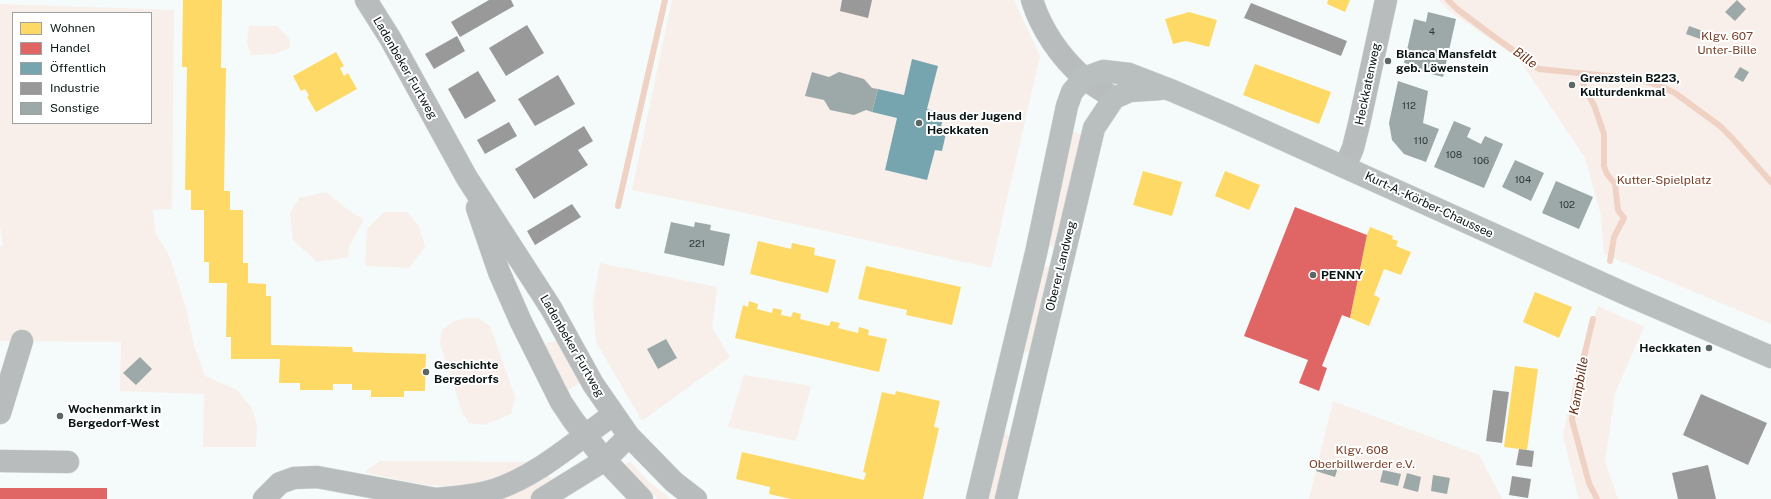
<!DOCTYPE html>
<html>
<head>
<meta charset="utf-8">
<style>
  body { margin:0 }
  #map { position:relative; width:1771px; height:499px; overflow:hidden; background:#f4fbfa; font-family:"Public Sans",sans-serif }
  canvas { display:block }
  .legend { position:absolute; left:12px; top:12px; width:140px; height:112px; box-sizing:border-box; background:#fff; border:1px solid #9da2a1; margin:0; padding:5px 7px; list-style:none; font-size:12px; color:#0a1615 }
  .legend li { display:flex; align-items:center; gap:8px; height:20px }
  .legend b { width:20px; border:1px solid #9da2a1 }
</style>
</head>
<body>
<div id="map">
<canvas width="1771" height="499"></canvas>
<ul class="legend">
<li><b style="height:11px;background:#ffd966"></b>Wohnen</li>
<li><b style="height:11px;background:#e06666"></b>Handel</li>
<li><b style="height:11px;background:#76a5af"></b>Öffentlich</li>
<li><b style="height:11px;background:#999"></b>Industrie</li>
<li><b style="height:11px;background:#9ca9a8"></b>Sonstige</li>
</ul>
</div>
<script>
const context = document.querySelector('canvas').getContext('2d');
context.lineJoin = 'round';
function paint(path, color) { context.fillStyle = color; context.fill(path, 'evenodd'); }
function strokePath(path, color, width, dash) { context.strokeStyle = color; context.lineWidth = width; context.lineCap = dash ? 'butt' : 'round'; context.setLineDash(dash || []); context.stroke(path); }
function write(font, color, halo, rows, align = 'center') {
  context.font = font + ' "Public Sans",sans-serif'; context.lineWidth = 4; context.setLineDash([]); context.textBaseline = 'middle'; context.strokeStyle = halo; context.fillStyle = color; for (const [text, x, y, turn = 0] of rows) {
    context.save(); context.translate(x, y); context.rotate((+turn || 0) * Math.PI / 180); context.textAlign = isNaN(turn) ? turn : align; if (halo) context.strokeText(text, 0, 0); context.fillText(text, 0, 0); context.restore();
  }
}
paint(new Path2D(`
  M 672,0 L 1014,0 L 1040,56 L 991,268 L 736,211 L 632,190 Z
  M 1439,0 L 1771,0 L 1771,324 L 1604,254 L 1601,215 L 1585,158 L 1518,58 L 1449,11 Z
  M 0,4 L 174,10 L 172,209 L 153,210 L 156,234 L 170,257 L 187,312 L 194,345 L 205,376 L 237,390 L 251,407 L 257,424 L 256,447 L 203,447 L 204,394 L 120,391 L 121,342 L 0,341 L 0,246 L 3,246 L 0,226 ZM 13,13 L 151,13 L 151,123 L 13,123 Z
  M 249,26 L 277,26 L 289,38 L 290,48 L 274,54 L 251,55 L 247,42 Z
  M 1071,131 L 1086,136 L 1060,248 L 1045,245 Z
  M 326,192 L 351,212 L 364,219 L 348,249 L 349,257 L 317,262 L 293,240 L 290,213 L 299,198 Z
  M 384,212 L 407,212 L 419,226 L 425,247 L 409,268 L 365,266 L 367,229 Z
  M 600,263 L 717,287 L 712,328 L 730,357 L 642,421 L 596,342 L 593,302 Z
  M 1049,266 L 1052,271 L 1034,353 L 1019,350 L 1042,268 Z
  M 1598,306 L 1644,327 L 1615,393 L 1605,462 L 1618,499 L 1579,499 L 1563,436 L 1576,368 Z
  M 465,318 L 478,318 L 490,326 L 515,397 L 511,414 L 484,425 L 469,423 L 463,414 L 440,344 L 442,330 L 452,322 Z
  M 556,341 L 559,343 L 582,382 L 566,391 L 545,347 L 547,343 Z
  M 744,375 L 811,386 L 796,441 L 728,427 Z
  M 1333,401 L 1479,455 L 1502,499 L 1309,499 Z
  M 1001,424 L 1013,445 L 1000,499 L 984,499 Z
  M 380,461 L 530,462 C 509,473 484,484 460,486 C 429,488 395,479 364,472 Z
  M 630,461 L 649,482 L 671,499 L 658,499 L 623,466 Z
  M 546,472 L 554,483 L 530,499 L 481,499 Z`), '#f8efea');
paint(new Path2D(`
  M 183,0 L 222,0 L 221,68 L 226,68 L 224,191 L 230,191 L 230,210 L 243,210 L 243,263 L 248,263 L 248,283 L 266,284 L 266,296 L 271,296 L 271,345 L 352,347 L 353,352 L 426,354 L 425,391 L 404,391 L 404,397 L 371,397 L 371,390 L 352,390 L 352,384 L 333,384 L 333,390 L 300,390 L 300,383 L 279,383 L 280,359 L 231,359 L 231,337 L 226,337 L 227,283 L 209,283 L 209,262 L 204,262 L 204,210 L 191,210 L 191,190 L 185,190 L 187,67 L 182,67 Z
  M 1328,0 L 1350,0 L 1345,12 L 1327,4 Z
  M 1189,12 L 1217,20 L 1209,47 L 1186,41 L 1173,44 L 1165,19 Z
  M 336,52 L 344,66 L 340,68 L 344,76 L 348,73 L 357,89 L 316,112 L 307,97 L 309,96 L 305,89 L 301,91 L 293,76 Z
  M 1255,64 L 1331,92 L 1319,124 L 1243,95 Z
  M 1143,171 L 1182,182 L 1172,216 L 1133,205 Z
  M 1225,171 L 1260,185 L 1249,210 L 1215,196 Z
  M 1370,227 L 1393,236 L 1392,239 L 1398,241 L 1396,246 L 1411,252 L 1401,275 L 1384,269 L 1374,295 L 1380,298 L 1369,326 L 1350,318 L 1367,235 Z
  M 758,241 L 791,249 L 792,243 L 815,248 L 814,255 L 836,260 L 828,293 L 750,274 Z
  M 866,266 L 961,287 L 952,325 L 906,315 L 907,310 L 858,299 Z
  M 1535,292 L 1572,307 L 1559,338 L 1523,322 Z
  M 749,301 L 758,304 L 757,309 L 772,313 L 773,308 L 782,310 L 781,315 L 791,317 L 793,312 L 801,314 L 800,319 L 829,326 L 831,321 L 840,323 L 838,328 L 858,333 L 859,327 L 869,330 L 868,335 L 887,339 L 879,372 L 735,338 L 743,305 L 748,307 Z
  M 1515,366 L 1538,369 L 1527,450 L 1504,447 Z
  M 896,391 L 940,401 L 934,427 L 939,428 L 923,499 L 791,499 L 769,494 L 770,487 L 736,479 L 742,452 L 864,480 L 866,473 L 863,472 L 882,392 L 895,395 Z`), '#ffd966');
paint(new Path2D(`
  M 1295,207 L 1367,235 L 1350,318 L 1342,315 L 1322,366 L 1327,368 L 1319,391 L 1299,383 L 1308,360 L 1244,336 Z
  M 0,488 L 107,488 L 107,499 L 0,499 Z`), '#e06666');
paint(new Path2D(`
  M 912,59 L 938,66 L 927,109 L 944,114 L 941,127 L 947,129 L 942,151 L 935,150 L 927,180 L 885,170 L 897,118 L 872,112 L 878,89 L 904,95 Z`), '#76a5af');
paint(new Path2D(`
  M 489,0 L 511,0 L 514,6 L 460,37 L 451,22 Z
  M 842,0 L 872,0 L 868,18 L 840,11 Z
  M 1251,3 L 1347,41 L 1341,56 L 1244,18 Z
  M 527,25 L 544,53 L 506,76 L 489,48 Z
  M 457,36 L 465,51 L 434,69 L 425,54 Z
  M 478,71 L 496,101 L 465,119 L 448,89 Z
  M 558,75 L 575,104 L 535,126 L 518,99 Z
  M 509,122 L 517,136 L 485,154 L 477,140 Z
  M 584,126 L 593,141 L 578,150 L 588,165 L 534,199 L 515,169 Z
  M 572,204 L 581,217 L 535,245 L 527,231 Z
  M 1493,390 L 1509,392 L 1502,443 L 1486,441 Z
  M 1701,394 L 1767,423 L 1748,465 L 1683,435 Z
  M 1519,449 L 1534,451 L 1532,467 L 1516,465 Z
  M 1708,465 L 1716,499 L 1678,499 L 1672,473 Z
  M 1512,476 L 1531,479 L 1528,498 L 1509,495 Z`), '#999');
strokePath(new Path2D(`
  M 1448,0 L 1457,9 L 1489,33 L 1539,69 L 1638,79 L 1660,86 L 1675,93 L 1720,126 L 1732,138 L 1771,182
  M 1581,74 L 1585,90 L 1594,105 L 1604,134 L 1604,166 L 1607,174 L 1615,184 L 1618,210 L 1624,218 L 1614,237 L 1610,261
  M 618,206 L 665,0
  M 1593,319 L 1575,394 L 1572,420 L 1589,483 L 1597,499`), '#f0d2c5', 6);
paint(new Path2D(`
  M 1737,0 L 1746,9 L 1735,21 L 1725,12 Z
  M 1428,12 L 1456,19 L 1443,77 L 1412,69 L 1412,65 L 1404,63 L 1414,19 L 1426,22 Z
  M 1689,26 L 1703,31 L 1700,39 L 1686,34 Z
  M 1740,67 L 1749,72 L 1743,82 L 1734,77 Z
  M 812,72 L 829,77 L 839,72 L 864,79 L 872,88 L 878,89 L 872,112 L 866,110 L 854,115 L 830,110 L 824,100 L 805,96 Z
  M 1398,81 L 1428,91 L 1423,123 L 1439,129 L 1426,162 L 1404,154 L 1392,140 L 1389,123 Z
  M 1454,121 L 1471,128 L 1467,137 L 1481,144 L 1485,136 L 1503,144 L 1484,188 L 1434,167 Z
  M 1515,160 L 1544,173 L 1531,201 L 1502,187 Z
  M 1556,181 L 1593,197 L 1579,229 L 1542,213 Z
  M 671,222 L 694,227 L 695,222 L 711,225 L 710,230 L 730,234 L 724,266 L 664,253 Z
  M 666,339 L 677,358 L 658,369 L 647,349 Z
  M 140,357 L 152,369 L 136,385 L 123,373 Z
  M 1319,461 L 1338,467 L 1335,477 L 1316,471 Z
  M 1383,470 L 1401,474 L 1398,486 L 1380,482 Z
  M 1407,473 L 1421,477 L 1418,492 L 1403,488 Z
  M 1433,475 L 1450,478 L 1447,494 L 1431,491 Z`), '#9ca9a8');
const minor = new Path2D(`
  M 366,0 L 390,38 L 467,178 L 551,308 L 593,384 L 629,436 L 674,482 L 696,499
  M 1032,0 C 1041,29 1060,57 1083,77 C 1092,85 1103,91 1114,98
  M 1345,167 L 1353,148 L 1359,124 L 1386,0
  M 477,208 L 499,272 L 521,322 L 561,402 L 573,420 L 605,460 L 642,499
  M 0,413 L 22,341
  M 0,461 L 68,462
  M 264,499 L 280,483 L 294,478 L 317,477 L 436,499
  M 436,499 C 455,497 475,496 494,490 C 539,475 574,442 613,415
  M 542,499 L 605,460 L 629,436`);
const major = new Path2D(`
  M 977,499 L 1036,253 L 1067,106 L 1072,92 L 1084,78 L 1103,71 L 1129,74 L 1173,91 L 1231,116 L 1628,295 L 1771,357
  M 1006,499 L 1094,128 L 1114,98 L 1130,91 L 1160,89`);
strokePath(minor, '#cfd6d5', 23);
strokePath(major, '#cfd6d5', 23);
strokePath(minor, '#b8bcbc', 22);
strokePath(major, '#b8bfbe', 22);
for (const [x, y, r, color] of [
  [1388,61,4,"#5c6665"],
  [1572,85,4,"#5c6665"],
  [919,123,4,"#5c6665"],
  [1313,275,4,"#5c6665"],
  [1709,348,4,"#5c6665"],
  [426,372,4,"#5c6665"],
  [60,416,4,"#5c6665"]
]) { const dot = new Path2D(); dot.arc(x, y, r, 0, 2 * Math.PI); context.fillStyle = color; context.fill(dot); strokePath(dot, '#fff', 1.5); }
write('10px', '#2e3b3a', null, [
  ["4",1432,32],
  ["112",1409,106],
  ["110",1421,141],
  ["108",1454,155],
  ["106",1481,161],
  ["104",1523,180],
  ["102",1567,205],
  ["221",697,244]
]);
write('12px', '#7b4128', '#fff', [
  ["Klgv. 607",1727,36],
  ["Unter-Bille",1727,50],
  ["Kutter-Spielplatz",1664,180],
  ["Klgv. 608",1362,450],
  ["Oberbillwerder e.V.",1362,464]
]);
write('bold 12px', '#0a1615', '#fff', [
  ["Blanca Mansfeldt",1396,54],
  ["geb. Löwenstein",1396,68],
  ["Grenzstein B223,",1580,78],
  ["Kulturdenkmal",1580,92],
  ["Haus der Jugend",927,116],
  ["Heckkaten",927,130],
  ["PENNY",1321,275],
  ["Heckkaten",1701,348,"right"],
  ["Geschichte",434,365],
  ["Bergedorfs",434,379],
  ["Wochenmarkt in",68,409],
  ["Bergedorf-West",68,423]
], 'left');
write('12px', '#0a1615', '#fff', [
  ["Ladenbeker Furtweg",405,68,60],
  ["Heckkatenweg",1368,84,-78],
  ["Kurt-A.-Körber-Chaussee",1429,205,25],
  ["Oberer Landweg",1061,266,-76],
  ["Ladenbeker Furtweg",572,346,60]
]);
write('italic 13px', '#693118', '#fff', [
  ["Bille",1525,58,36],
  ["Kampbille",1579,386,-80]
]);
</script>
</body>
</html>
